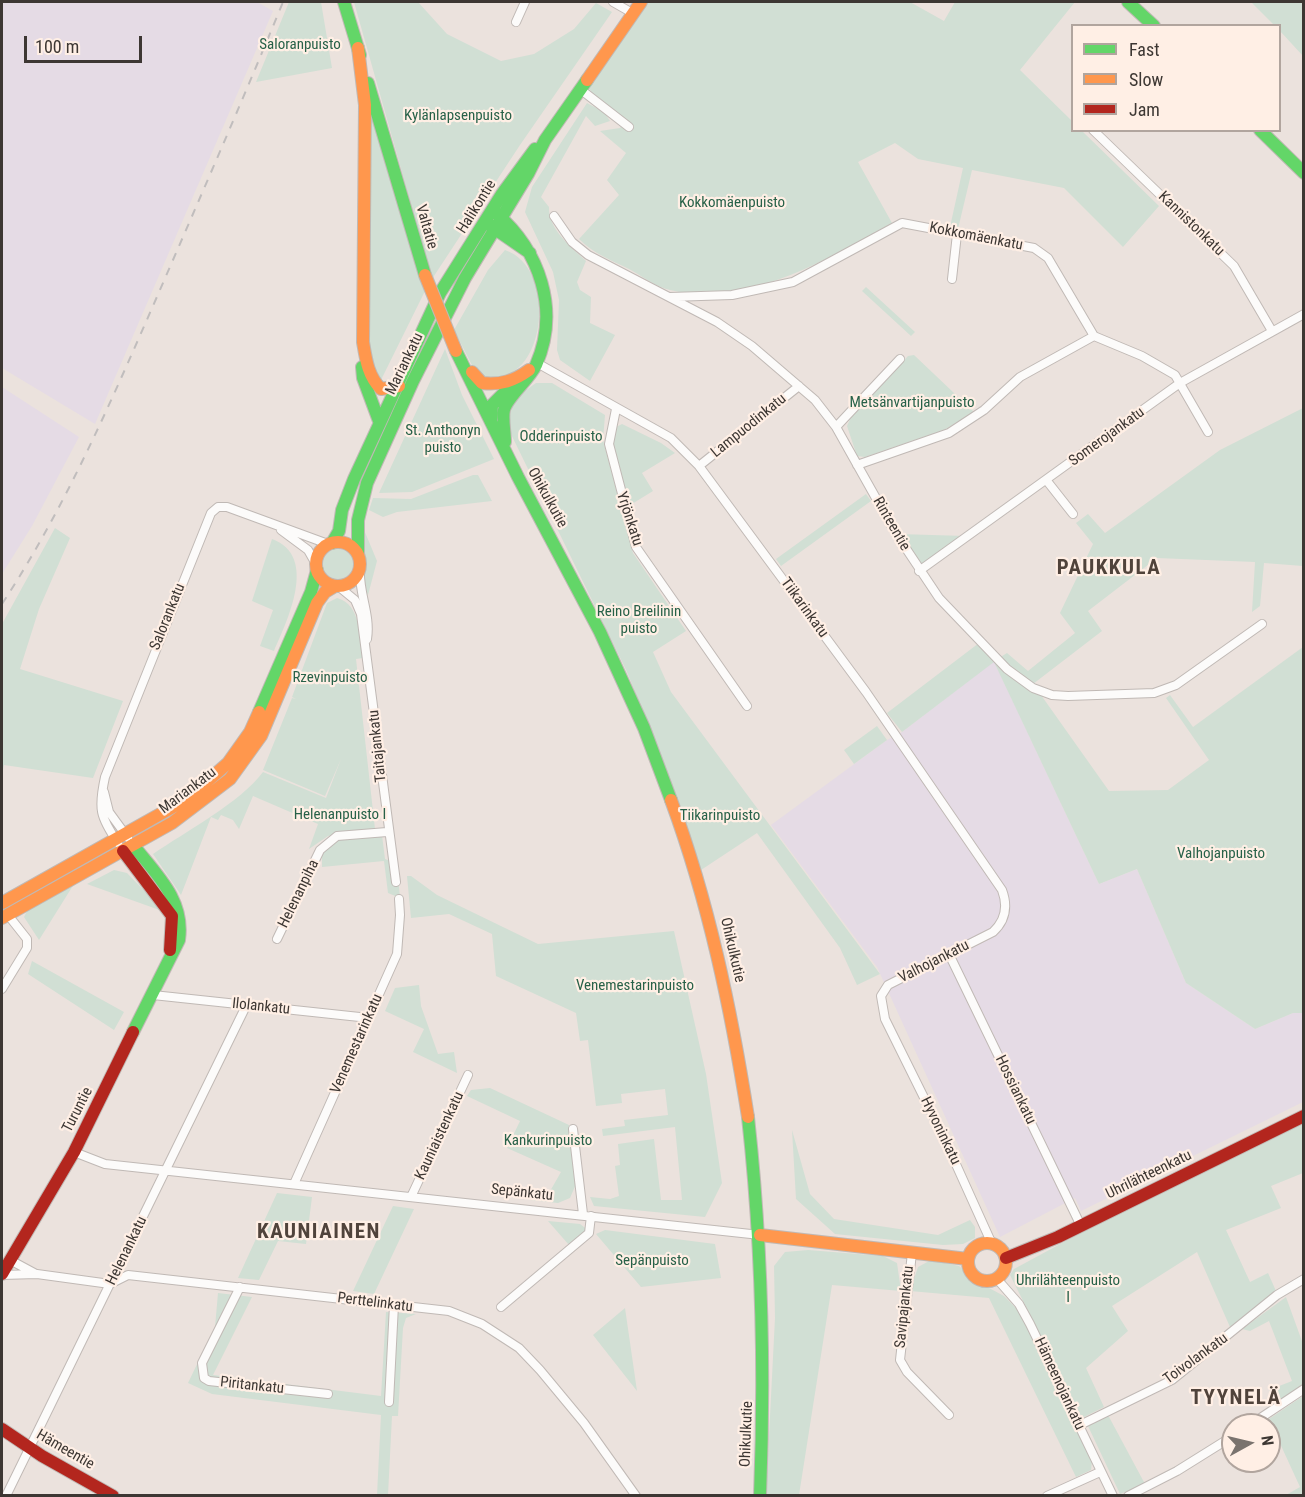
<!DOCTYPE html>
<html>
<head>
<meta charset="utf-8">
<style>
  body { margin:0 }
  #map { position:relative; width:1305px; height:1497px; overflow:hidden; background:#ebe2dd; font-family:"Roboto Condensed",sans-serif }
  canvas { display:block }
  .frame { position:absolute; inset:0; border:3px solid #3d3733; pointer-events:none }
  .legend { position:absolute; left:1071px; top:24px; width:210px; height:108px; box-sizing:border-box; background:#ffefe5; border:2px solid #b1a59e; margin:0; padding:8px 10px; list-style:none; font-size:18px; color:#3d3733 }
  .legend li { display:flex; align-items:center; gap:12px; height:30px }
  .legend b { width:30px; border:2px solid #b1a59e }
  .north { position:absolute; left:1221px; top:1413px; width:60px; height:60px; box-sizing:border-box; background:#ffefe5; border:2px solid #b1a59e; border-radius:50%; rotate:82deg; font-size:16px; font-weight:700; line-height:24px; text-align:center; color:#3d3733 }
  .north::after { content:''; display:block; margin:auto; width:21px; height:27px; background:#7a736e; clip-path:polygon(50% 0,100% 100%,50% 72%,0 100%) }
  .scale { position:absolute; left:24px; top:36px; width:118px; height:27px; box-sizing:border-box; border:3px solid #3d3733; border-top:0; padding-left:8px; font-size:18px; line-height:21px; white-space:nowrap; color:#3d3733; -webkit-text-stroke:4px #ffefe5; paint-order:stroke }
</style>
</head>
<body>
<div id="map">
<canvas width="1305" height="1497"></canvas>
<div class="frame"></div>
<ul class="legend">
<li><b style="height:8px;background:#63d668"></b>Fast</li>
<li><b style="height:8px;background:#ff974d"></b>Slow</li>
<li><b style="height:8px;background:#b3261e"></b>Jam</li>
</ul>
<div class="north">N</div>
<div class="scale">100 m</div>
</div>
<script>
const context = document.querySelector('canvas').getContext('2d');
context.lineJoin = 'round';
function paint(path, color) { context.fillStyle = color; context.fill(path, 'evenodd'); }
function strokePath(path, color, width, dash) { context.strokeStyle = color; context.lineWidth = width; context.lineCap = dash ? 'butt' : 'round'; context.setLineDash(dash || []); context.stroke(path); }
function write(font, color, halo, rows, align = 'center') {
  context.font = font + ' "Roboto Condensed",sans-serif'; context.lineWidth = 4.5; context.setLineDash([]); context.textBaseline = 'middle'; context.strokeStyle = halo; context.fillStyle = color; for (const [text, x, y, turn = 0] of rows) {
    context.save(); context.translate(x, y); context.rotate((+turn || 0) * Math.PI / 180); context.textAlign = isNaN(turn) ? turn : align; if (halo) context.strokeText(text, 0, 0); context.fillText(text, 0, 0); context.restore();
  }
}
paint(new Path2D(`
  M 2,2 L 257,2 L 273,11 L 95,424 L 2,368 Z
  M 2,387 L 79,437 L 32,526 L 2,574 Z
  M 994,661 L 1099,884 L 1137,869 L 1186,983 L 1255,1029 L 1293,1013 L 1303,1013 L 1303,1102 L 1081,1211 L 1075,1198 L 1000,1237 L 877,967 L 771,825 L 887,740 L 902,732 Z`), '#e5dbe5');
paint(new Path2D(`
  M 289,2 L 321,2 L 332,68 L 256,82 Z
  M 354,2 L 418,2 L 447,34 L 501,61 L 534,54 L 574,29 L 596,3 L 612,12 L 520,145 L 432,279 Z
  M 646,2 L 910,2 L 944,21 L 955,2 L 1075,2 L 1020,70 L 1072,121 L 1072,130 L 1082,131 L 1159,206 L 1123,247 L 1064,188 L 972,170 L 958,229 L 950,227 L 963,168 L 918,159 L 895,143 L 858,162 L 892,223 C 828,259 747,308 670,290 C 656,287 642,276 629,269 C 611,260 594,254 579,239 L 619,195 L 607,180 L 626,153 L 600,131 L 620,128 L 625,121 L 594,97 L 589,88 Z
  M 1251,2 L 1303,2 L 1303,56 L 1280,31 L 1280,26 L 1274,25 Z
  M 587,103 L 604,112 L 610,121 L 595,126 L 586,116 L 541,197 L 549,207 C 548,229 571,247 586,261 L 577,282 L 580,290 L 591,297 L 590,323 L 615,335 L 590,381 L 560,360 L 557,350 L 559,300 L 553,272 L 525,212 L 532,187 Z
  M 371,113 L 425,291 L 380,382 L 372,371 L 369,352 Z
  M 505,250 C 562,269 545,399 477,375 L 454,330 L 488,270 Z
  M 866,287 L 915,332 L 911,336 L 862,291 Z
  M 445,349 L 462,395 L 494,459 L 412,492 L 379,493 Z
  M 914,355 L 974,412 L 944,430 L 865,457 L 857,456 L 847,426 L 851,417 L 908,356 Z
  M 536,383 L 552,383 L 605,415 L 603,440 L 633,553 L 686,631 L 653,652 L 671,692 L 880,974 L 857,985 L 840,948 L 757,833 L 701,870 L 677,797 L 627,672 L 509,430 C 509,404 516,397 536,383 Z
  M 1303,408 L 1303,566 L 1264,563 L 1260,606 L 1252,612 L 1255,562 L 1157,558 L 1088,611 L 1102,631 L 1033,684 L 1021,678 L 999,658 L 1007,653 L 1028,671 L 1075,633 L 1060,613 L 1093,544 L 1076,523 L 1088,514 L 1105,533 L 1220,450 Z
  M 622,424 L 661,443 L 675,453 L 642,473 L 653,491 L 627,507 L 612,438 L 614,428 Z
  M 473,475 L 478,475 L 492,501 L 397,512 L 383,517 L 369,510 L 373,498 L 411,499 Z
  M 866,494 L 871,501 L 781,566 L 776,559 Z
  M 362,525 L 377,561 L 368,595 L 361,580 Z
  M 55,528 L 70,538 L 39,609 L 20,669 L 123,701 L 93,778 L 4,765 L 2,775 L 2,624 Z
  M 898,534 L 966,536 L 921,567 Z
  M 272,539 C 319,556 287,621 274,651 L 260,646 L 273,610 L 252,601 Z
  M323 564a15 15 0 1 1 30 0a15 15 0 1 1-30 0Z
  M 337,598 C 361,604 360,638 363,658 L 356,659 L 375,829 L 328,836 L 309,849 L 318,824 L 253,796 L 239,829 L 233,820 L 221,815 L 218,820 L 211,817 L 181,895 L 153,854 C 185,832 241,802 263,772 L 326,798 L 341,759 L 325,796 L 263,770 L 292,698 L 296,699 L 292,697 L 327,603 Z
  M 979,643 C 996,664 1015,684 1041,695 L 1109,791 L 1168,790 L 1209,760 L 1166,698 L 1170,695 L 1193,727 L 1303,647 L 1303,1013 L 1293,1013 L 1255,1029 L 1186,983 L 1137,869 L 1099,884 L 994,662 L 902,732 L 887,713 Z
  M 877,726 L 887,740 L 854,764 L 844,750 Z
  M 382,835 L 385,859 L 397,863 L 400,898 L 388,893 L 384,861 L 322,867 L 322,850 L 337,839 Z
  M 114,870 L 127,873 L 165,912 L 87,884 Z
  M 407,876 L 411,876 L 437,895 L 538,944 L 674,931 L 706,1074 L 722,1183 L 705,1217 L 594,1206 L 590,1197 L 610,1199 L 619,1196 L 615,1166 L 620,1165 L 618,1144 L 654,1139 L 661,1200 L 682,1200 L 675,1127 L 603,1136 L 602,1129 L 625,1126 L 624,1120 L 668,1115 L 665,1089 L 621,1094 L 622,1103 L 596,1106 L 588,1040 L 580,1041 L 576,1013 L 496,976 L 492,934 L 449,914 L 411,918 Z
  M 74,884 L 39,940 L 24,917 L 27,911 Z
  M 32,961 L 124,1012 L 114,1030 L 28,974 Z
  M 419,985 L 421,1006 L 438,1054 L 454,1052 L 457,1073 L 413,1052 L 424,1029 L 385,1011 L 395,988 Z
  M 490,1088 L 569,1125 L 576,1184 L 570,1198 L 558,1203 L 531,1200 L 549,1193 L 561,1172 L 507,1148 L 520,1121 L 467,1096 L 471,1090 Z
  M 1302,1122 L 1303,1173 L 1271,1186 L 1281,1208 L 1226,1230 L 1250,1282 L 1268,1273 L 1276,1291 L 1230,1327 L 1197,1252 L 1112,1306 L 1128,1331 L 1086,1368 L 1104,1407 L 1082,1418 L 1010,1275 L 1014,1269 L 1101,1222 Z
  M 792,1130 L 810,1194 L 834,1219 L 938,1235 L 970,1220 L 975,1227 L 975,1238 L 963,1244 L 943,1245 L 835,1234 L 796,1199 Z
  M 277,1193 L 312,1197 L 306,1244 L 278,1241 L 259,1280 L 238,1278 Z
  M 393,1206 L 414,1209 L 374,1294 L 353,1291 Z
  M 548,1221 L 580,1224 L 588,1230 L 569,1245 Z
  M 605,1230 L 715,1244 L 721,1278 L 641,1287 L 596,1234 Z
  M 808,1250 L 883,1256 L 897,1263 L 901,1291 L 832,1285 L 799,1495 L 766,1495 L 775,1318 L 774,1266 L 785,1252 Z
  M 931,1260 L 959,1266 L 976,1281 L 1004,1296 L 1020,1312 L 1092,1461 L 1091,1470 L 1076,1477 L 989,1298 L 910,1291 L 918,1267 Z
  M 218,1293 L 252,1297 L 213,1375 L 381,1396 L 386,1312 L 416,1314 L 406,1318 L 403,1328 L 398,1416 L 392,1416 L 388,1495 L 377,1495 L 381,1415 L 212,1394 L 188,1383 L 215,1327 Z
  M 1286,1297 L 1303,1344 L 1303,1384 L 1275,1404 L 1269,1390 L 1292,1381 L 1269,1321 L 1250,1331 L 1242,1329 Z
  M 625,1308 L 637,1391 L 593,1335 Z
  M 1303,1396 L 1303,1495 L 1286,1495 L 1300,1487 L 1272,1426 L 1260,1425 Z
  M 1108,1415 L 1145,1484 L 1120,1494 L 1088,1426 Z`), '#d1dfd4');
const street = new Path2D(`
  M 613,2 L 634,14
  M 516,22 L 525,2
  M 580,89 L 629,127
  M 1093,130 L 1234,266 L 1272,331
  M 554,216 L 572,242 L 588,255 L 717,322 L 752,346 L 815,400 L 836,427 L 895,532 L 939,598 L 1007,669 L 1033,688 L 1052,695 L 1068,696 L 1154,693 L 1176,685 L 1262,624
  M 952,279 L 957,234
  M 670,297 L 732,295 L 793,282 L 902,223 L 1034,248 L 1048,258 L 1094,336 L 1142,356 L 1175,375 L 1208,432
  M 537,363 L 671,438 L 699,466 L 866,692 L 1002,890 C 1008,906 1006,920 993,932 L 888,985 L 881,996 L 885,1019 L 945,1140 L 992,1244
  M 616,409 L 609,444 L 636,547 L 747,706
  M 836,427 L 900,359
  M 857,465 L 949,433 L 984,410 L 1020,377 L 1094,336
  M 699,466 L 799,386
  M 1047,481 L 1073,514
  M 281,530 L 308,550 L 316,564
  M 360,568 C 358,592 371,614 367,639
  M 919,571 L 1180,383 L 1304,314
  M 338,586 L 355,600 L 361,614 L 396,882
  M 104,792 L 109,812 L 128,838
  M 118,843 C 100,817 98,809 105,777 L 211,513 L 218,507 L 227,507 L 328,544
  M 277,939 L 320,850 L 337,836 L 387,832
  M 949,954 L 1081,1226
  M 2,989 L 27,948 L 27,939 L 8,915
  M 153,995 L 369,1018
  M 573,1129 L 583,1214
  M 74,1152 L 105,1164 L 760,1235
  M 294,1184 L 397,954 L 400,915 L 399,899
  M 411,1197 L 468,1075
  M 912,1253 L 900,1360 L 907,1372 L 949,1415
  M 10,1260 L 36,1274
  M 2,1275 L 37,1274 L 110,1284 L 128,1275 L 449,1311 L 482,1324 L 519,1348 L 540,1370 L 584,1423 L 636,1496
  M 997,1279 L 1019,1304 L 1030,1324 L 1113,1496
  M 240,1287 L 202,1363 L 204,1378 L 209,1381 L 328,1394
  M 501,1307 L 589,1233 L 591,1216
  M 389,1402 L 394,1305
  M 1250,1425 L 1304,1389
  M 1078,1426 L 1172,1380 L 1277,1295 L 1304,1279
  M 6,1496 L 246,1006
  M 1047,1496 L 1100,1472
  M 1128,1496 L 1177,1471 L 1233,1436`);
const fast = new Path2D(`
  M 344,2 L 360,55
  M 1128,2 L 1154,26
  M 368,83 L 425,275
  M 1260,130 L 1304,173
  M 496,213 C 540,251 560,310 536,365 C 529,380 507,397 504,410 C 502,419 505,433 505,442
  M 488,224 L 530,253
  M 456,351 L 518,477 L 600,632 L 644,728 L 671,800
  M 362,367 L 363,378 L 379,421
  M 491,420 L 492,405 L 512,385
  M 332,543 L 339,531 L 342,510 L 354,479 L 440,293 L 502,194 L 535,149
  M 358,553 L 358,520 L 367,483 L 413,381 L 465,278 L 528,174 L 545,140 L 587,80
  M 259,712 L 311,592 L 317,570
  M 133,845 C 156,874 185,900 179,940 L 133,1032
  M 748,1117 C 762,1244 765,1369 760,1496`);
const slow = new Path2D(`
  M 358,48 L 365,105 L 363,342 C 366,360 368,376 381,389 L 399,386
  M 587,80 L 641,2
  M 472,372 L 482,383 C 501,385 514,381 529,370
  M316 564a22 22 0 1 1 44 0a22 22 0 1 1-44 0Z
  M 671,800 C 709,903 731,1009 748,1117
  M 2,903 L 187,799 L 228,763 L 250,732 L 259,712
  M 2,918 L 172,823 L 230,779 L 261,736 L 317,603 L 325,592 L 335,586
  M 760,1235 L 968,1259
  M968 1262a19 19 0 1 1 38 0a19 19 0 1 1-38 0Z`);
const jam = new Path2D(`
  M 123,851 L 172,916 L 170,950
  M 1006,1258 L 1058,1237 L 1304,1116
  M 2,1274 L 74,1152 L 133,1032
  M 2,1429 L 42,1456 L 113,1496`);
strokePath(street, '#c0b9b5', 10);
strokePath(fast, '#c0b9b5', 14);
strokePath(slow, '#c0b9b5', 14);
strokePath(jam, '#c0b9b5', 14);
strokePath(street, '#fcfbfa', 8);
strokePath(fast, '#63d668', 12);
strokePath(slow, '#ff974d', 12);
strokePath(jam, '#b3261e', 12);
strokePath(new Path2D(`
  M 2,604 C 65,508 110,404 156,299 C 199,200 242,102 283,2`), '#c0bdbd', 2, [8, 8]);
const slowBridge = new Path2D(`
  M 425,275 L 456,351`);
strokePath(slowBridge, '#c0b9b5', 14, []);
strokePath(slowBridge, '#ff974d', 12);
write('15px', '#276148', '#ffefe5', [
  ["Saloranpuisto",300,45],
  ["Kylänlapsenpuisto",458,116],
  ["Kokkomäenpuisto",732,203],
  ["Metsänvartijanpuisto",912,403],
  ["St. Anthonyn",443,431],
  ["puisto",443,448],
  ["Odderinpuisto",561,437],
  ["Reino Breilinin",639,612],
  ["puisto",639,629],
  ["Rzevinpuisto",330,678],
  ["Helenanpuisto I",340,815],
  ["Tiikarinpuisto",720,816],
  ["Valhojanpuisto",1221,854],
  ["Venemestarinpuisto",635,986],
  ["Kankurinpuisto",548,1141],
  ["Sepänpuisto",652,1261],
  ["Uhrilähteenpuisto",1068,1281],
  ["I",1068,1298]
]);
write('15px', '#3d3733', '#ffefe5', [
  ["Halikontie",477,207,-58],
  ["Kannistonkatu",1191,224,44],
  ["Valtatie",426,227,74],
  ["Kokkomäenkatu",976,237,11],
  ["Mariankatu",405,364,-64],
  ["Lampuodinkatu",749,426,-39],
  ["Somerojankatu",1107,437,-36],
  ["Ohikulkutie",547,498,61],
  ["Yrjönkatu",629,519,72],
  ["Rinteentie",891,524,60],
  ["Tiikarinkatu",804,608,54],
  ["Salorankatu",168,617,-68],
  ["Taitajankatu",378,746,-96],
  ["Mariankatu",188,791,-37],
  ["Helenanpiha",299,894,-64],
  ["Ohikulkutie",732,950,77],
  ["Valhojankatu",934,962,-27],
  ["Ilolankatu",261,1007,6],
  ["Venemestarinkatu",357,1044,-66],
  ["Hossiankatu",1015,1090,64],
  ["Turuntie",78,1110,-63],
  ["Hyvoninkatu",940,1131,64],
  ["Kauniaistenkatu",440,1136,-65],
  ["Uhrilähteenkatu",1149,1175,-26],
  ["Sepänkatu",522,1193,6],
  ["Helenankatu",127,1251,-64],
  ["Perttelinkatu",375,1303,7],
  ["Savipajankatu",905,1307,-84],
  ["Toivolankatu",1196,1359,-36],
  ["Hämeenojankatu",1059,1384,65],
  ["Piritankatu",252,1386,6],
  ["Ohikulkutie",747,1434,-88],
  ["Hämeentie",65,1450,30]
]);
context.letterSpacing = '1.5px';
write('bold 21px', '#50433b', '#ffefe5', [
  ["PAUKKULA",1109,569],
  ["KAUNIAINEN",319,1233],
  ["TYYNELÄ",1236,1399]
]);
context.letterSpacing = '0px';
</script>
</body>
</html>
